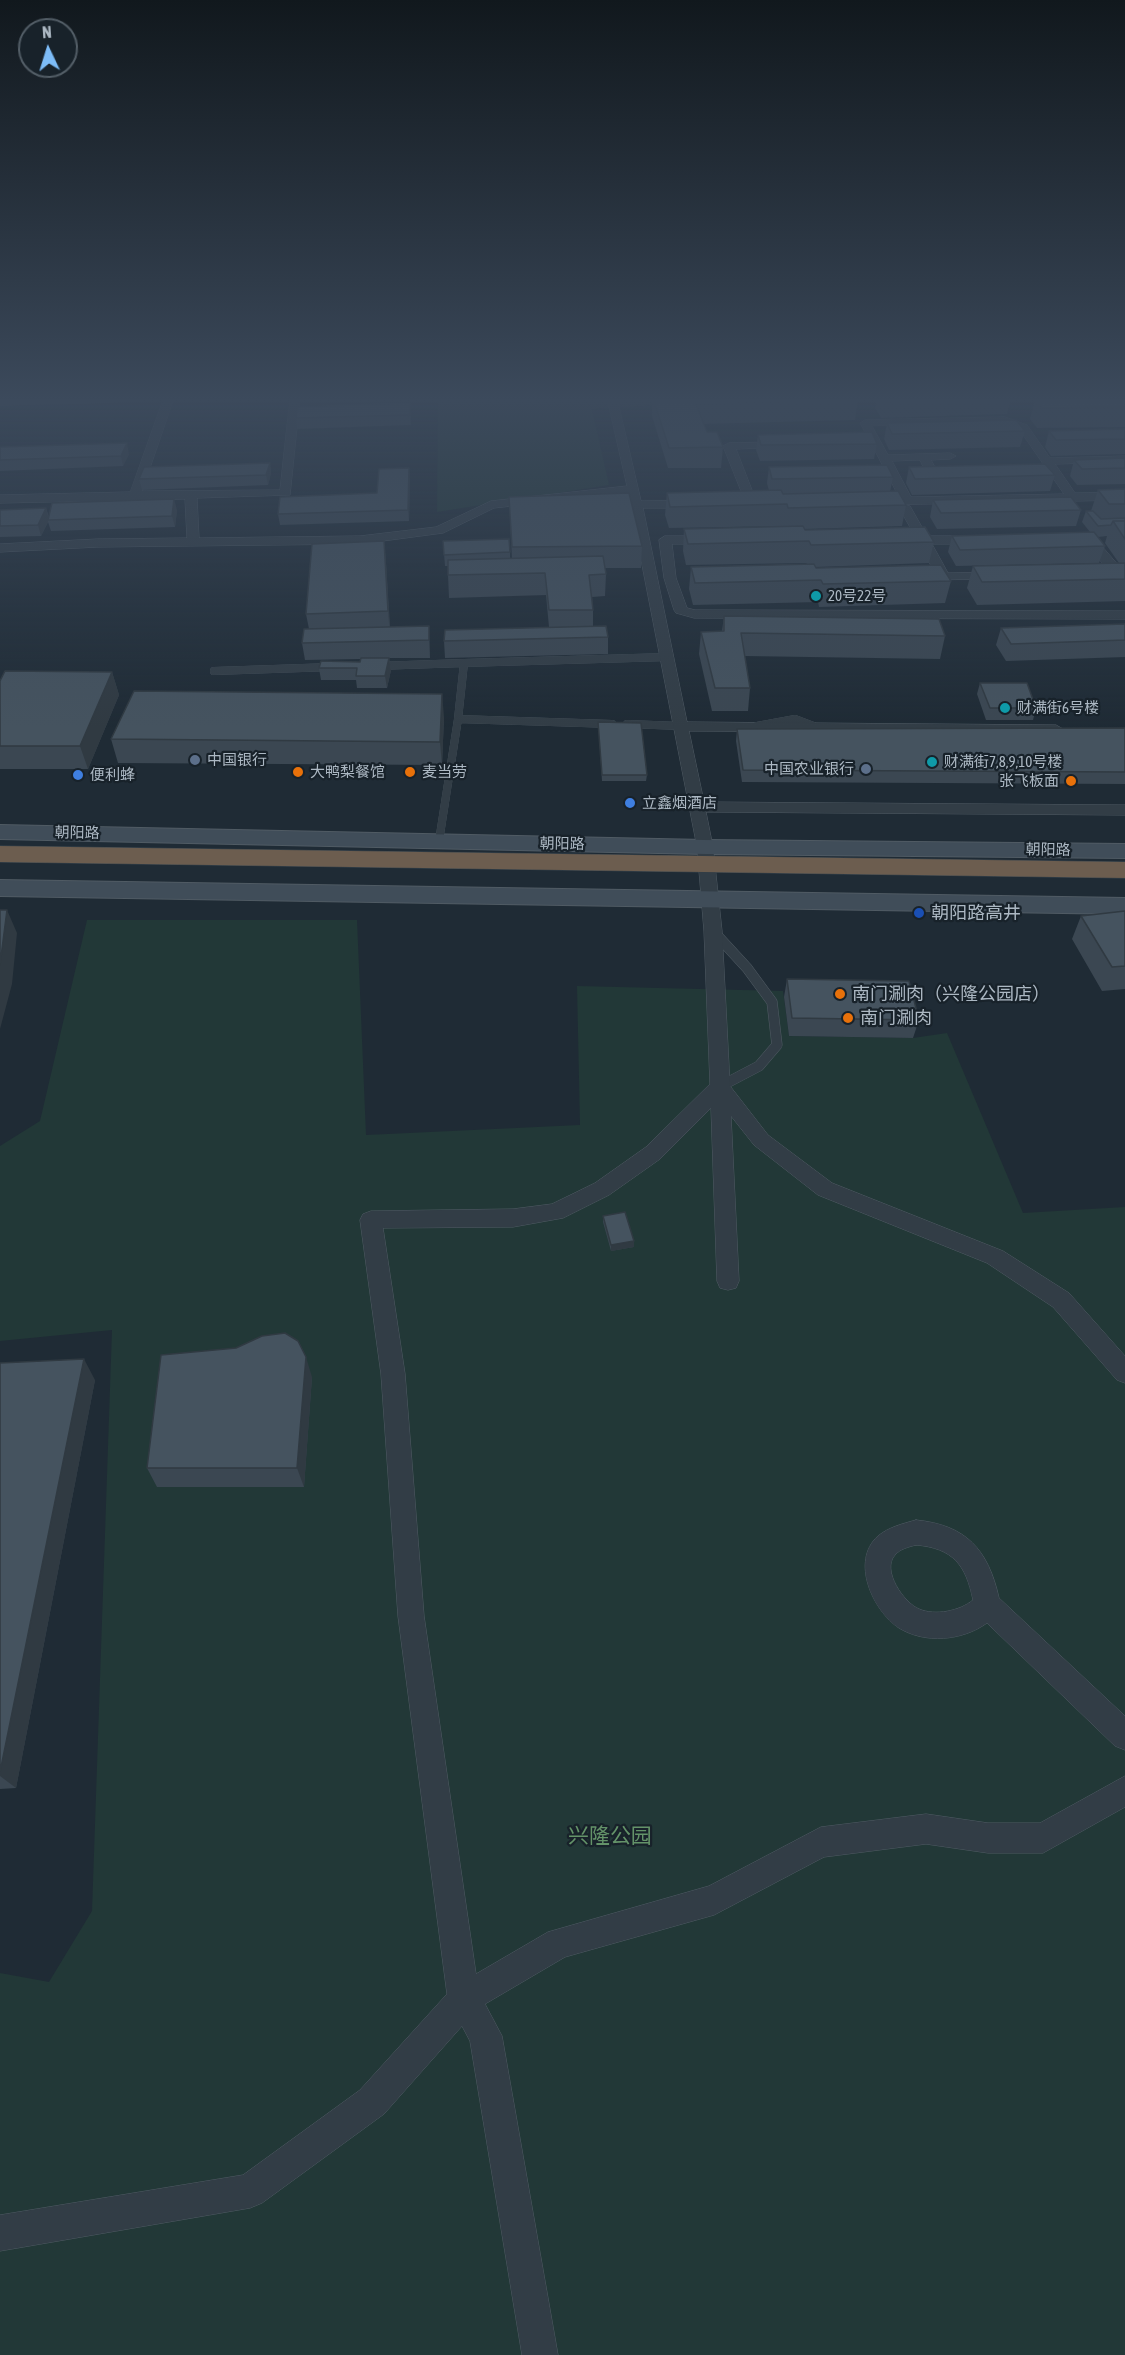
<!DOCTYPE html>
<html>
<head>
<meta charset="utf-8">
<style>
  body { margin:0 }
  #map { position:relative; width:1125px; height:2355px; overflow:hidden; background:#1f2b35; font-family:"Asap Condensed",sans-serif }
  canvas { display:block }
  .north { position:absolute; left:18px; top:18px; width:60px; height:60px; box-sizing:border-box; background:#18222a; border:2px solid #535e67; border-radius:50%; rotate:356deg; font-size:16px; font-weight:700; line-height:24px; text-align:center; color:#acb8c3 }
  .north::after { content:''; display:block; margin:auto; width:21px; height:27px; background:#7dbcf7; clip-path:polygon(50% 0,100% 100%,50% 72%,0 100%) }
</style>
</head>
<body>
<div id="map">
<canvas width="1125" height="2355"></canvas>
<div class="north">N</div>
</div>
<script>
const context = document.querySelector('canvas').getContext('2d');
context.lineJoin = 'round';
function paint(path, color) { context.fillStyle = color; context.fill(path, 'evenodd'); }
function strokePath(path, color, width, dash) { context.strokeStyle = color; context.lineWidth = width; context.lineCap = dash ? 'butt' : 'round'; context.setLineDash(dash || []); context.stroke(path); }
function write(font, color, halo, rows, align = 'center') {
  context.font = font + ' "Asap Condensed","Noto Sans SC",sans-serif'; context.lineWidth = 4.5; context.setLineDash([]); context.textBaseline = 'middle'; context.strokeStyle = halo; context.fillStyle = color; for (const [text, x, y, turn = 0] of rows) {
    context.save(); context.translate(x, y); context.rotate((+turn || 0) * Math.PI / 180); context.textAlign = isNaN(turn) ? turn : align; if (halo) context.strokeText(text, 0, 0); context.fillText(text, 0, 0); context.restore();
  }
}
paint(new Path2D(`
  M 438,398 L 710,398 L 695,403 L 592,409 L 609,485 L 437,512 Z
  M 87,920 L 357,920 L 366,1135 L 580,1125 L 577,986 L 783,991 L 789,1036 L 913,1038 L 947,1033 L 1023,1213 L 1125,1207 L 1125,2355 L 0,2355 L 0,1973 L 49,1982 L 92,1911 L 112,1330 L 0,1341 L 0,1146 L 40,1121 Z`), '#223837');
const laneFar1 = new Path2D(`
  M 377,666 L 464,663
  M 214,671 L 332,667
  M 612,724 L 458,719 L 464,663 L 667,657
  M 627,724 L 681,726
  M 757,726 L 795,719 L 816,727
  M 439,841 L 458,719`);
const lane = new Path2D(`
  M 713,931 L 747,968 L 772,1002 L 777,1045 L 759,1066 L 719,1087`);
const street = new Path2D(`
  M 164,398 L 174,398 L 142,491 L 280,490 L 290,398 L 300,398 L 290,495 L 197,498 L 199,538 L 360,536 L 436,527 L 491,501 L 627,486 L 607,398 L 617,398 L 641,501 L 693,500 L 699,504 L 693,508 L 643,508 L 687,722 L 1056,725 L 1063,729 L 1056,733 L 689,731 L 704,802 L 1125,805 L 1125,815 L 706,812 L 713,847 L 722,931 L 730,1086 L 768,1135 L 832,1183 L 1003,1251 L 1069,1293 L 1125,1356 L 1125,1383 L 1117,1380 L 1053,1307 L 987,1263 L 818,1195 L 754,1145 L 731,1116 L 739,1281 L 736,1288 L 728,1290 L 720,1288 L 717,1281 L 711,1108 L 660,1159 L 609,1195 L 563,1218 L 513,1227 L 383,1228 L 405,1374 L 424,1616 L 476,1974 L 548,1932 L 709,1886 L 821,1827 L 926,1814 L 988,1823 L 1040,1823 L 1125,1776 L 1125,1807 L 1043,1853 L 988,1853 L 926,1844 L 824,1857 L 714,1915 L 565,1957 L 485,2004 L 502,2036 L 558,2355 L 522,2355 L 470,2041 L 462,2026 L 384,2114 L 262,2203 L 250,2208 L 0,2251 L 0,2215 L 243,2175 L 360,2090 L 447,1994 L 398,1616 L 381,1374 L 360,1220 L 363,1214 L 371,1211 L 513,1209 L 552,1204 L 595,1183 L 646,1147 L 710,1084 L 704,931 L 697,847 L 628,493 L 494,508 L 443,533 L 360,544 L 98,547 L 0,552 L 0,544 L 98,539 L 187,538 L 185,499 L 0,503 L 0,495 L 130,492 Z
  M 1005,417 L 1027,425 L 1050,458 L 1125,456 L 1125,462 L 1055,464 L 1075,493 L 1125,492 L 1125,500 L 874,505 L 868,501 L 870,498 L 899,497 L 872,445 L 851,446 L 845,443 L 851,440 L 869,439 L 860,423 L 865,420 ZM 1004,423 L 1019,429 L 1064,494 L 911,497 L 892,461 L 920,460 L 927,475 L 916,476 L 916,480 L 935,481 L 941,478 L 931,460 L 950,459 L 956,456 L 950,453 L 888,455 L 872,426 Z
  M 784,442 L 788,443 L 788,447 L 736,449 L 757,503 L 751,507 L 747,506 L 723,446 L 729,443 Z
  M 906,505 L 910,506 L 927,536 L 978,536 L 984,540 L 978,544 L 932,544 L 948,573 L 999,572 L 1004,573 L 1005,576 L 1004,579 L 914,580 L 913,577 L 914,574 L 935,573 L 919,544 L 904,544 L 898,540 L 904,536 L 915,536 L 902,513 L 885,513 L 879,509 L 885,505 Z
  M 665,536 L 711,536 L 717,540 L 711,544 L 672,544 L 676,578 L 687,608 L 695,610 L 1125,611 L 1125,619 L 694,618 L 676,613 L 674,610 L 664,578 L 659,540 Z
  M 1090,536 L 1094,537 L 1125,573 L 1125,579 L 1115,579 L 1087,544 L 1077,543 L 1075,540 L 1081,536 Z
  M 916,1520 C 966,1525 988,1549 999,1598 L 1125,1716 L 1125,1750 L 1115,1746 L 987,1623 C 962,1641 925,1644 899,1628 C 873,1611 850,1561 878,1536 C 889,1527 902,1524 916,1520 ZM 916,1545 C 953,1548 966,1565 973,1600 C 960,1611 935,1616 919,1609 C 904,1603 881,1570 895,1555 C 900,1549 908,1547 916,1545 Z`);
const secondary = new Path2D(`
  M 0,825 L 705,840 L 1125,844 L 1125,858 L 705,854 L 0,839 Z
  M 0,880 L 1125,898 L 1125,914 L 0,896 Z`);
const highway = new Path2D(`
  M 0,846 L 1125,862 L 1125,878 L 0,862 Z`);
strokePath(laneFar1, '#505b64', 8);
strokePath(lane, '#505b64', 11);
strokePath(street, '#505b64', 1);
strokePath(secondary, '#505b64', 2);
strokePath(highway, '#3d4850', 1);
strokePath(laneFar1, '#323d46', 8);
strokePath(lane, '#323d46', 10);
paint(street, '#323d46');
paint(secondary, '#404d59');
paint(highway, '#6c5d4f');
paint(new Path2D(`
  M 0,398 L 142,398 L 142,402 L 0,406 Z
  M 652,398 L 857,398 L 858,400 L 855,420 L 704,424 L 707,432 L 723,447 L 721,468 L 668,468 L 652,416 Z
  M 877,398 L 1010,398 L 1011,399 L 1007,414 L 881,418 L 875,408 Z
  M 1125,398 L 1125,427 L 1037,428 L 1030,419 L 1035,399 Z
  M 410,403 L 411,425 L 297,429 L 296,418 Z
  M 887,423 L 1025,431 L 1020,447 L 889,450 L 884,439 Z
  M 1125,429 L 1125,454 L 1051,456 L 1045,447 L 1049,431 Z
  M 758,435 L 877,444 L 874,459 L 760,461 L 756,450 Z
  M 0,447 L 129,454 L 123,466 L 0,471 Z
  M 1125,458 L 1125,484 L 1077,485 L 1070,476 L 1074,460 Z
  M 270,463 L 271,473 L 268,485 L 142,490 L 139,479 Z
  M 769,467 L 893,477 L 890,492 L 906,505 L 902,526 L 804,529 L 805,530 L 934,542 L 929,563 L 815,567 L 816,568 L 951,581 L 945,603 L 819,607 L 818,602 L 693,605 L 689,589 L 691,567 L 807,564 L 806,563 L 686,565 L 683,551 L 684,529 L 784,526 L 669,528 L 665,515 L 667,493 L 769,491 L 767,483 Z
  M 909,467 L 1055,475 L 1050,491 L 912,495 L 906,483 Z
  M 410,479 L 409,521 L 280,525 L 278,514 L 377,493 Z
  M 1125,489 L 1125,601 L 977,605 L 967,588 L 973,566 L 1119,563 L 1105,543 L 1107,536 L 1098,537 L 1105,546 L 1099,563 L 956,566 L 948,552 L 952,536 L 1090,532 L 1082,522 L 1086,511 L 1091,511 L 1098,490 Z
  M 509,497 L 642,546 L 641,568 L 605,568 L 606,574 L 605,596 L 592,597 L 593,610 L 593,626 L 608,637 L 608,654 L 445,658 L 444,641 L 549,627 L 546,595 L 449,598 L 448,575 L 448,566 L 445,566 L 443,541 L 510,552 L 510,558 L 512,558 Z
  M 933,500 L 1081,510 L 1076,526 L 937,529 L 930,517 Z
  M 46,508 L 49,517 L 177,510 L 175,527 L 51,531 L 48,522 L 41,536 L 0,537 L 0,510 Z
  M 384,541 L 386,563 L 390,627 L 429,626 L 430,658 L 389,658 L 391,670 L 387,688 L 357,688 L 356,680 L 321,680 L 319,668 L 360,662 L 360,659 L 305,660 L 302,643 L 309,629 L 306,614 Z
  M 724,616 L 945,636 L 940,659 L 745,656 L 750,688 L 748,711 L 712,711 L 699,654 L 701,632 L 722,631 Z
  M 1125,624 L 1125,657 L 1006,661 L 996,645 L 1001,628 Z
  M 112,672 L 119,695 L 88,769 L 0,769 L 0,681 Z
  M 980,683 L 1036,708 L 1033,720 L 986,720 L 977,694 Z
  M 444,717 L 442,765 L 118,763 L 111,739 Z
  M 598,722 L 647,775 L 646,781 L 602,781 Z
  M 1125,728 L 1125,784 L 742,782 L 736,741 L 737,729 Z
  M 1125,911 L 1125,989 L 1102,991 L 1072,939 L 1081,916 Z
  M 787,979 L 919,1020 L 913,1038 L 789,1036 L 784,997 Z
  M 603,1216 L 634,1247 L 611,1251 L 603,1222 Z
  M 236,1348 L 312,1377 L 304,1487 L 157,1487 L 147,1468 Z
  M 0,1363 L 95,1380 L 16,1788 L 0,1789 Z`), '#3b4752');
paint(new Path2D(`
  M 127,443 L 129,454 L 123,466 L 121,456 Z
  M 270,463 L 271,473 L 268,485 L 266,475 Z
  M 409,468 L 410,479 L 409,521 L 408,510 Z
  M 174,499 L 177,510 L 175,527 L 172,516 Z
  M 46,508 L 49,520 L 48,520 L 48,522 L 41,536 L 38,525 Z
  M 384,541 L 386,563 L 390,634 L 388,611 Z
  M 389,658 L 391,670 L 387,688 L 385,676 Z
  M 112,672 L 119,695 L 88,769 L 80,746 Z
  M 442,694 L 444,717 L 442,765 L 440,742 Z
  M 7,910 L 17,933 L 12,984 L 0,1029 L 0,965 Z
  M 634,1241 L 634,1247 L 611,1251 L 611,1245 Z
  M 306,1357 L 312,1377 L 304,1487 L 297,1468 Z
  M 84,1359 L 95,1380 L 16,1788 L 0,1776 L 0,1772 Z`), '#303a42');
const building = new Path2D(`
  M 653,398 L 857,398 L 858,400 L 696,404 L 707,432 L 717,432 L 723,447 L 669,448 Z
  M 881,398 L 1010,398 L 1011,399 L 883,402 Z
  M 1076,398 L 1125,398 L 1125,407 L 1042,408 L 1035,399 Z
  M 410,403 L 410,415 L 296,418 L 297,407 Z
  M 1016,420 L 1025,431 L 892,434 L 887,423 Z
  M 1125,429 L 1125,439 L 1056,440 L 1049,431 Z
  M 872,432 L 877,444 L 761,445 L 758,435 Z
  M 127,443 L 121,456 L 0,460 L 0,447 Z
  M 1125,458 L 1125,468 L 1082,469 L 1074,460 Z
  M 270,463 L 266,475 L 139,479 L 144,467 Z
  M 1045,464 L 1055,475 L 915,479 L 909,467 Z
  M 887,465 L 893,477 L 772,479 L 769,467 Z
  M 409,468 L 408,510 L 278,514 L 280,497 L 377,493 L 379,469 Z
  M 1125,489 L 1125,504 L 1109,504 L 1098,490 Z
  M 781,490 L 783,494 L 898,491 L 906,505 L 788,508 L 787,504 L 670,507 L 667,493 Z
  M 629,493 L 642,546 L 512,547 L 509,497 Z
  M 1071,497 L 1081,510 L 941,513 L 933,500 Z
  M 174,499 L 172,516 L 48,520 L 52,503 Z
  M 46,508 L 38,525 L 0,526 L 0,510 Z
  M 1086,511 L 1093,511 L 1101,519 L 1125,518 L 1125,521 L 1113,521 L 1111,525 L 1098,526 Z
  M 1113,521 L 1125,521 L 1125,539 Z
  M 803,526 L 805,530 L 925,527 L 934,542 L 811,545 L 809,541 L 688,544 L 684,529 Z
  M 1094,532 L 1105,546 L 960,550 L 952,536 Z
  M 509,539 L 510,552 L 444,555 L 443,541 Z
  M 384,541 L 388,611 L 306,614 L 312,544 Z
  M 603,556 L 606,574 L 589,575 L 593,610 L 549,610 L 545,573 L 448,575 L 448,560 Z
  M 1125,563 L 1125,579 L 982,582 L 973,566 Z
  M 814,564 L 816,568 L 941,565 L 951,581 L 823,584 L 821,580 L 695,583 L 691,567 Z
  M 724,616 L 939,619 L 945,636 L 741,633 L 750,688 L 715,688 L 701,632 L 724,631 Z
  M 1125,624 L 1125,640 L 1011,644 L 1001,628 Z
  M 429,626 L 429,640 L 302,643 L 304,629 Z
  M 606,626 L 608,637 L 444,641 L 445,630 Z
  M 361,658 L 389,658 L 385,676 L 356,676 L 357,668 L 319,668 L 321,661 L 360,662 Z
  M 5,671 L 112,672 L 80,746 L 0,746 L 0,681 Z
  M 980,683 L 1027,683 L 1036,708 L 990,708 Z
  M 134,691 L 442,694 L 440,742 L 111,739 Z
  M 598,722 L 641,723 L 647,775 L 602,775 Z
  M 1125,728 L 1125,772 L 743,770 L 737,729 Z
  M 0,910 L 7,910 L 0,965 Z
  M 1125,911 L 1125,966 L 1112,967 L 1081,916 Z
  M 787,979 L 909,981 L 919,1020 L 792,1018 Z
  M 625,1212 L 634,1241 L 611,1245 L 603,1216 Z
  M 285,1333 L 298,1341 L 306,1357 L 297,1468 L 147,1468 L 161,1355 L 236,1348 L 262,1336 Z
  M 84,1359 L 0,1772 L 0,1363 Z`);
paint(building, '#45535f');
strokePath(building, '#303a42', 1.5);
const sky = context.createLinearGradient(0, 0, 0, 728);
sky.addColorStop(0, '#11181d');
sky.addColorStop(0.55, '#3c4a5c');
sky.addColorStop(1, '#3c4a5c00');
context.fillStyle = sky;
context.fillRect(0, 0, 1125, 728);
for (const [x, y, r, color] of [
  [816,596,6,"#0f9aa8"],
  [1005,708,6,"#0f9aa8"],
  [195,760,6,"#5c6f8a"],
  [932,762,6,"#0f9aa8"],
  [866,769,6,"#5c6f8a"],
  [298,772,6,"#e8710a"],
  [410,772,6,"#e8710a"],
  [78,775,6,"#3f7fe0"],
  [1071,781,6,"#e8710a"],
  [630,803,6,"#3f7fe0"],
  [919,913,6,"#1a4fb4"],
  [840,994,6,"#e8710a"],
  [848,1018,6,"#e8710a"]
]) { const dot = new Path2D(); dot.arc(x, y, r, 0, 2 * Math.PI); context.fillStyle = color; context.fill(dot); strokePath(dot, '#18222a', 2); }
write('15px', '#acb8c3', '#18222a', [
  ["20号22号",828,596],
  ["财满街6号楼",1017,708],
  ["中国银行",207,760],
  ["财满街7,8,9,10号楼",944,762],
  ["中国农业银行",854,769,"right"],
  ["大鸭梨餐馆",310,772],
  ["麦当劳",422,772],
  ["便利蜂",90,775],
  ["张飞板面",1059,781,"right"],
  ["立鑫烟酒店",642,803]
], 'left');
write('15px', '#acb8c3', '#18222a', [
  ["朝阳路",77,833,1],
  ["朝阳路",562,844,1],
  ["朝阳路",1048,850,1]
]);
write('18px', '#acb8c3', '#18222a', [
  ["朝阳路高井",931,913],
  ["南门涮肉（兴隆公园店）",852,994],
  ["南门涮肉",860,1018]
], 'left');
write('21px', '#649369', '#18222a', [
  ["兴隆公园",610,1836]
]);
</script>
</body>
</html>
